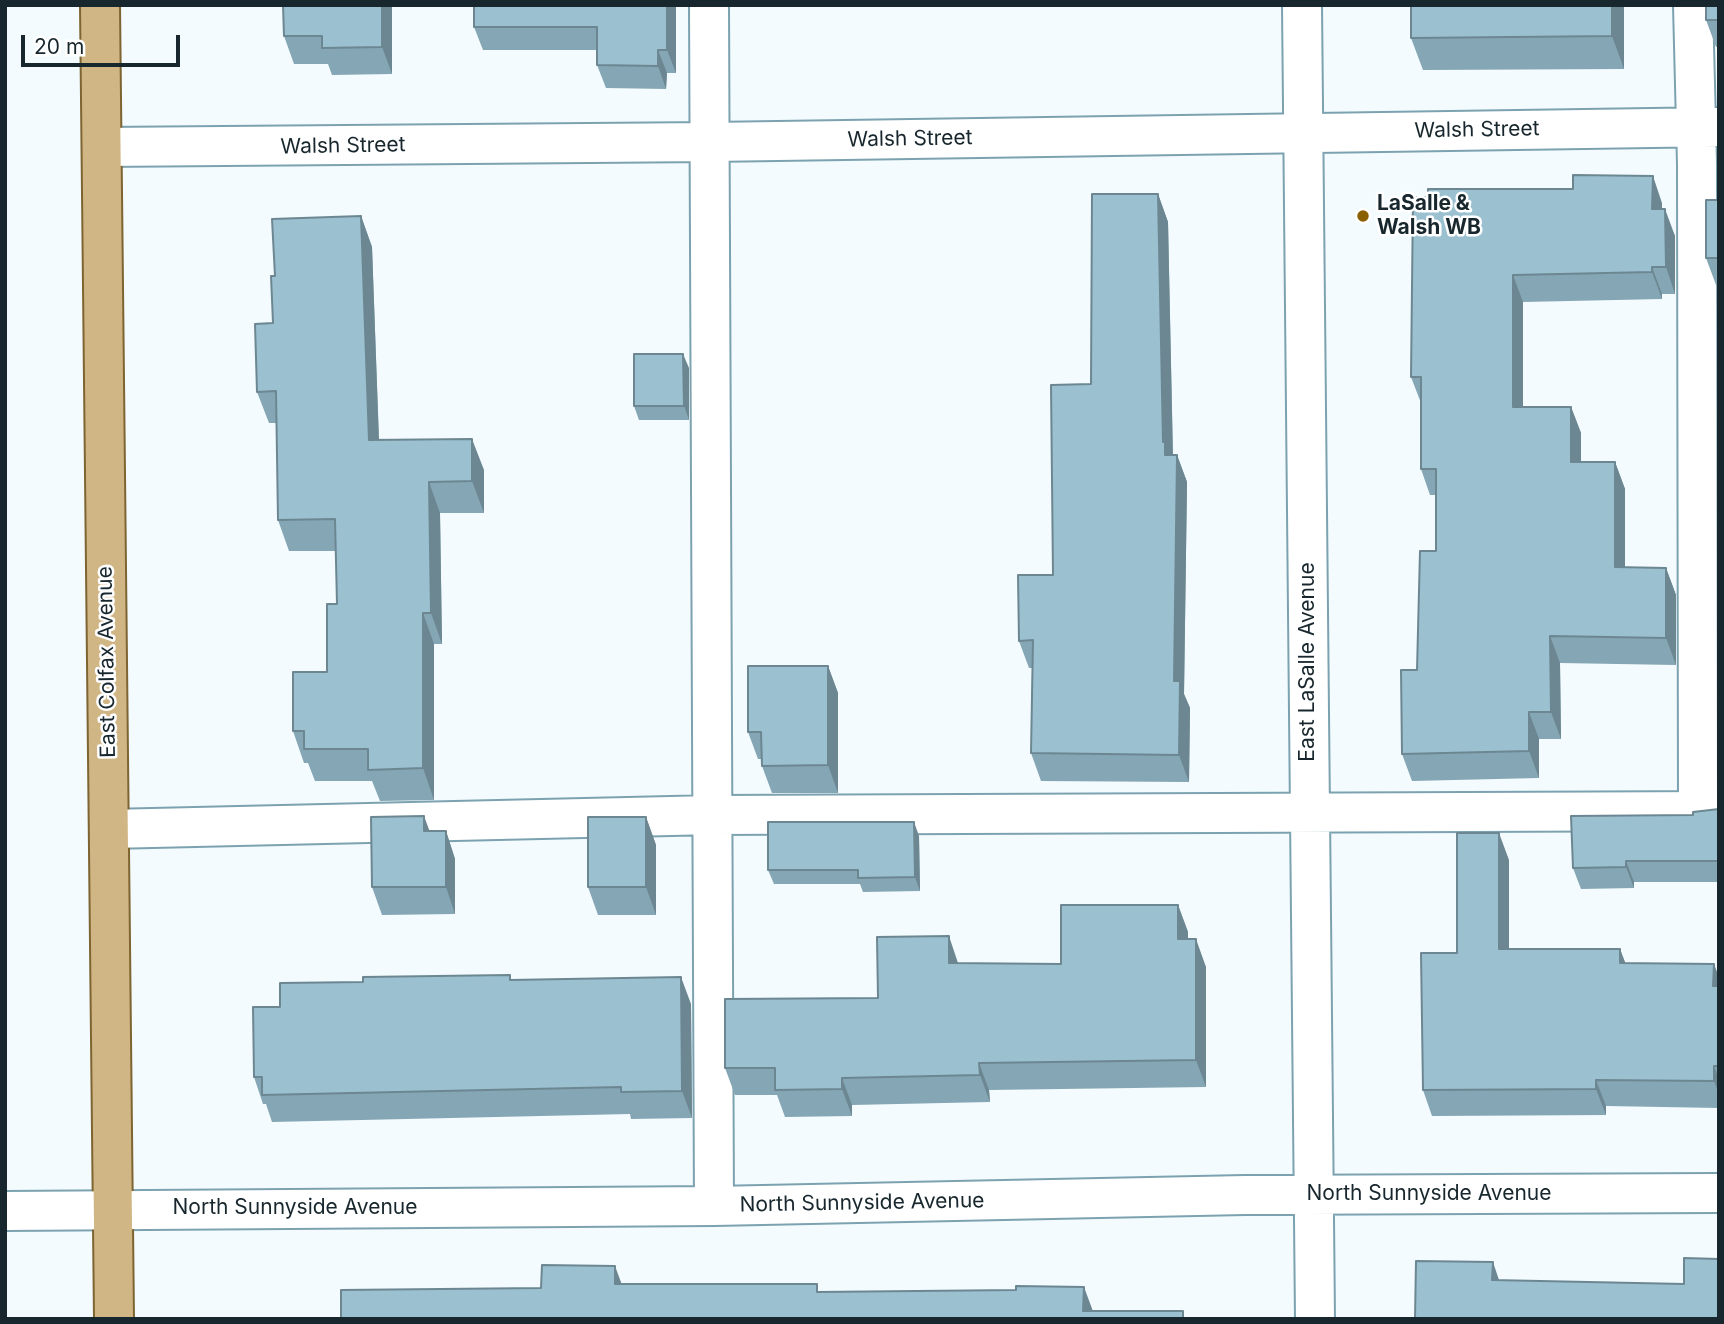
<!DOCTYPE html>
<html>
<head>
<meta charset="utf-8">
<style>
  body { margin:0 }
  #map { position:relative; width:1724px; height:1324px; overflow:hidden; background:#f3fbfe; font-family:Inter,sans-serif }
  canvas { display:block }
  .frame { position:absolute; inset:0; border:7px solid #18272d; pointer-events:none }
  .scale { position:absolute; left:21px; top:35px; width:159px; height:32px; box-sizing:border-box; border:4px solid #18272d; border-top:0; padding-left:9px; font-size:21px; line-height:24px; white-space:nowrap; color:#18272d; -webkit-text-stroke:5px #fff; paint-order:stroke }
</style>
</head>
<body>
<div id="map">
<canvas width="1724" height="1324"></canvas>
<div class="frame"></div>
<div class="scale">20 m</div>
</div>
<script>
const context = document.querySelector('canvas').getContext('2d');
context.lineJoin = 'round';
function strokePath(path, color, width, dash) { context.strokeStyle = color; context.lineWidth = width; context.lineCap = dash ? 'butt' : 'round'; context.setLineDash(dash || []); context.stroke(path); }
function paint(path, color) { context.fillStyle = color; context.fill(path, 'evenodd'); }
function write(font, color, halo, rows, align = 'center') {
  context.font = font + ' Inter,sans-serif'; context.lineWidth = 5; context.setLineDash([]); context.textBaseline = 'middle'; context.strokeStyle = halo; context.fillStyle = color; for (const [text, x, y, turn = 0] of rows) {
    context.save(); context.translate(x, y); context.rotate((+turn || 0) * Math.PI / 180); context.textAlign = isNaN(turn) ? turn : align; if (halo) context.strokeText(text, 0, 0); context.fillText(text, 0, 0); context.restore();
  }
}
const minor = new Path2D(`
  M 709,5 L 714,1206
  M 1302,5 L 1315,1319
  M 1693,5 L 1697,164 L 1698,811
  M 102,147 L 710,142 L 1719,127
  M 109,829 L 714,815 L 1719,811
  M 5,1211 L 714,1206 L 1245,1195 L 1719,1193`);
const major = new Path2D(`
  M 100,5 L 114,1319`);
strokePath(minor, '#7ca2b0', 42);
strokePath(major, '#7d6431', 42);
strokePath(minor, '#fff', 38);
strokePath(major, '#d1b685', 38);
paint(new Path2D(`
  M 392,5 L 392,74 L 332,75 L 328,64 L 294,64 L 284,36 Z
  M 676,5 L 676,73 L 667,73 L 666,89 L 606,88 L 597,65 L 597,50 L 483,50 L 474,27 Z
  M 1624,5 L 1624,69 L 1423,70 L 1411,38 Z
  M 1719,5 L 1719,47 L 1716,47 L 1706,20 Z
  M 1158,194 L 1168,222 L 1173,455 L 1177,455 L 1187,482 L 1184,694 L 1190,708 L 1189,782 L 1041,781 L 1031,753 L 1032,668 L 1029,668 L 1019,641 L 1053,575 L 1091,384 Z
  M 1413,197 L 1662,203 L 1662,209 L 1675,236 L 1675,294 L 1662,294 L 1662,299 L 1523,302 L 1523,407 L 1571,407 L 1581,433 L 1581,462 L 1615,462 L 1625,489 L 1625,567 L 1666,568 L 1676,595 L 1676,665 L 1560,663 L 1561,739 L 1539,739 L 1539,778 L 1412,781 L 1402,754 L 1417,670 L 1436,551 L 1436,495 L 1430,495 L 1421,469 L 1421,403 L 1411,377 Z
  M 1719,200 L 1719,293 L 1706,258 Z
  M 361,216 L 372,247 L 379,439 L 484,470 L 484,513 L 440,513 L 442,644 L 434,644 L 434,800 L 380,801 L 372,781 L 315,781 L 308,763 L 304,763 L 293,731 L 327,672 L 337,604 L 336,551 L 289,551 L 278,520 L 277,423 L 269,423 L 257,392 L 273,323 L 275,276 Z
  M 689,368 L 689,420 L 639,420 L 634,406 Z
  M 828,666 L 838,693 L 838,793 L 772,793 L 762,766 L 762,759 L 758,759 L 748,732 Z
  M 1719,809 L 1719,882 L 1634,882 L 1634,888 L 1581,889 L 1573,868 L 1693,815 Z
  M 646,817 L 656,845 L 656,915 L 598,915 L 588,887 Z
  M 430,831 L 446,831 L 455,859 L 455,914 L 382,915 L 372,887 Z
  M 919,836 L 920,891 L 863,892 L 860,884 L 774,884 L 768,870 Z
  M 1509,860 L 1509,949 L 1620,949 L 1625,963 L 1719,977 L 1719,1108 L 1606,1106 L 1606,1115 L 1432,1116 L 1423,1090 L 1457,953 Z
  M 1178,905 L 1188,932 L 1188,939 L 1206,967 L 1206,1087 L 989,1090 L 990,1102 L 852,1105 L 852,1116 L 785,1117 L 777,1095 L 735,1095 L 725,1068 L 958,963 L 1061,964 Z
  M 511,980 L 691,1004 L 692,1118 L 631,1119 L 630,1114 L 272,1122 L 266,1104 L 263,1104 L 254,1077 L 280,1007 Z`), '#85a6b4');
paint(new Path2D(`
  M 382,5 L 392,5 L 392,74 L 382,47 Z
  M 667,5 L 676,5 L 676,73 L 667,50 Z
  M 1612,5 L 1624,5 L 1624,69 L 1612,36 Z
  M 658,50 L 667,73 L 666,89 L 658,66 Z
  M 1653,176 L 1662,203 L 1662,236 L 1652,209 Z
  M 1158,194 L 1168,222 L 1173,462 L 1165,455 L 1163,442 Z
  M 1665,209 L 1675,236 L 1675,294 L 1666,267 Z
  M 361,216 L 372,247 L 380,471 L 369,440 Z
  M 1652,267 L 1662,294 L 1662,299 L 1652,272 Z
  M 1513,275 L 1523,302 L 1523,434 L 1513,407 Z
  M 683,354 L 689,368 L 689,420 L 684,406 Z
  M 1571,407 L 1581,433 L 1581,489 L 1571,462 Z
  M 472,439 L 484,470 L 484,513 L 472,481 Z
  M 1177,455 L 1187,482 L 1184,694 L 1190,708 L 1189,782 L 1179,755 L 1174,681 Z
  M 1615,462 L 1625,489 L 1625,594 L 1615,567 Z
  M 429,482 L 440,513 L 442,644 L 431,613 Z
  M 1666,568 L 1676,595 L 1676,665 L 1666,638 Z
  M 423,613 L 434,644 L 434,800 L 423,768 Z
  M 1550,636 L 1560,663 L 1561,739 L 1551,712 Z
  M 828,666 L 838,693 L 838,793 L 828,765 Z
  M 1529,712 L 1539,739 L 1539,778 L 1529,751 Z
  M 424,816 L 434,843 L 424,831 Z
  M 646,817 L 656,845 L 656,915 L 646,887 Z
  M 914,822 L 919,836 L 920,891 L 915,877 Z
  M 446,831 L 455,859 L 455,914 L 446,887 Z
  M 1499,833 L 1509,860 L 1509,975 L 1499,949 Z
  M 1626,861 L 1634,882 L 1634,888 L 1626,867 Z
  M 1178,905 L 1188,932 L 1188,967 L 1178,939 Z
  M 949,936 L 958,963 L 949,963 Z
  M 1196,939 L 1206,967 L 1206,1087 L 1196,1060 Z
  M 1620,949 L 1630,975 L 1620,963 Z
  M 1714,964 L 1719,977 L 1719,1001 L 1713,986 Z
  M 681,977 L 691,1004 L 692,1118 L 682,1091 Z
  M 979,1063 L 989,1090 L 990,1102 L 980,1075 Z
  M 1714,1066 L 1719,1079 L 1719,1094 L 1714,1081 Z
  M 842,1078 L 852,1105 L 852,1116 L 842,1089 Z
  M 1596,1080 L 1606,1106 L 1606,1115 L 1596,1089 Z
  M 1493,1262 L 1502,1289 L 1492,1280 Z
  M 615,1266 L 625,1293 L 615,1284 Z
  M 1084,1287 L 1094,1314 L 1083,1311 Z`), '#6c8792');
const building = new Path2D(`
  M 283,5 L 382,5 L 382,47 L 322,48 L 322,36 L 284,36 Z
  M 474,5 L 667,5 L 667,50 L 658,50 L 658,66 L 597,65 L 597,27 L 474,27 Z
  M 1411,5 L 1612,5 L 1612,36 L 1411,38 Z
  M 1706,5 L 1719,5 L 1719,20 L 1706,20 Z
  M 1573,175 L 1653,176 L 1652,209 L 1665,209 L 1666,267 L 1652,267 L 1652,272 L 1513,275 L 1513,407 L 1571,407 L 1571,462 L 1615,462 L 1615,567 L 1666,568 L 1666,638 L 1550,636 L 1551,712 L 1529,712 L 1529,751 L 1402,754 L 1401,670 L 1417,670 L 1420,551 L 1436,551 L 1436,469 L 1421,469 L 1421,377 L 1411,377 L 1413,197 L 1428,197 L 1428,189 L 1573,189 Z
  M 1092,194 L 1158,194 L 1163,442 L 1165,442 L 1165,455 L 1177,455 L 1174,681 L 1180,681 L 1179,755 L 1031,753 L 1033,640 L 1019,641 L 1018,575 L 1053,575 L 1051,385 L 1091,384 Z
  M 1706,200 L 1719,200 L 1719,258 L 1706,258 Z
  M 361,216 L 369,440 L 472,439 L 472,481 L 429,482 L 431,613 L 423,613 L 423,768 L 368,770 L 368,749 L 304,749 L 304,731 L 293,731 L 293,672 L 327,672 L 327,604 L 337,604 L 335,519 L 278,520 L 276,391 L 257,392 L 255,324 L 273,323 L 271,276 L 275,276 L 272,219 Z
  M 634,354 L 683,354 L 684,406 L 634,406 Z
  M 748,666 L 828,666 L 828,765 L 762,766 L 761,732 L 748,732 Z
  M 1719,809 L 1719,861 L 1626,861 L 1626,867 L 1573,868 L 1571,816 L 1693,815 L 1693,812 Z
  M 424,816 L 424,831 L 446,831 L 446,887 L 372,887 L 371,817 Z
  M 588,817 L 646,817 L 646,887 L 588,887 Z
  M 768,822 L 914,822 L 915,877 L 858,878 L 858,870 L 768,870 Z
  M 1457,833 L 1499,833 L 1499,949 L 1620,949 L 1620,963 L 1714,964 L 1713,986 L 1719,986 L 1719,1066 L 1714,1066 L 1714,1081 L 1596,1080 L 1596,1089 L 1423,1090 L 1421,953 L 1457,953 Z
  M 1061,905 L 1178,905 L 1178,939 L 1196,939 L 1196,1060 L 979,1063 L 980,1075 L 842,1078 L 842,1089 L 775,1090 L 775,1068 L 725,1068 L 725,999 L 878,998 L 877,937 L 949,936 L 949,963 L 1061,964 Z
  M 510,975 L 510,980 L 681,977 L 682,1091 L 621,1092 L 621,1087 L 262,1095 L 262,1077 L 254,1077 L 253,1007 L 280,1007 L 280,983 L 363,982 L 363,977 Z
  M 1684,1258 L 1719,1259 L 1719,1319 L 1415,1319 L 1416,1261 L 1493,1262 L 1492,1280 L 1684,1284 Z
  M 542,1265 L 615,1266 L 615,1284 L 817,1284 L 817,1292 L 1016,1290 L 1016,1286 L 1084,1287 L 1083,1311 L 1183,1311 L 1183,1319 L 341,1319 L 341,1290 L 541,1288 Z`);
paint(building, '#9bc1d1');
strokePath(building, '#6c8792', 2);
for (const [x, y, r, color] of [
  [1363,216,7,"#8a6001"]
]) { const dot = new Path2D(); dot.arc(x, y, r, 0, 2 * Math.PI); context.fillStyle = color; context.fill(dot); strokePath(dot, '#fff', 2.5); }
write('21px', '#18272d', '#fff', [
  ["Walsh Street",1477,130,-1],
  ["Walsh Street",910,139,-1],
  ["Walsh Street",343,146,-1],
  ["East Colfax Avenue",107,662,-91],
  ["East LaSalle Avenue",1308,662,-90],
  ["North Sunnyside Avenue",1429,1194],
  ["North Sunnyside Avenue",862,1203,-1],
  ["North Sunnyside Avenue",295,1208]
]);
write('bold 21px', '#18272d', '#fff', [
  ["LaSalle &",1377,204],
  ["Walsh WB",1377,228]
], 'left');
</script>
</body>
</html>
